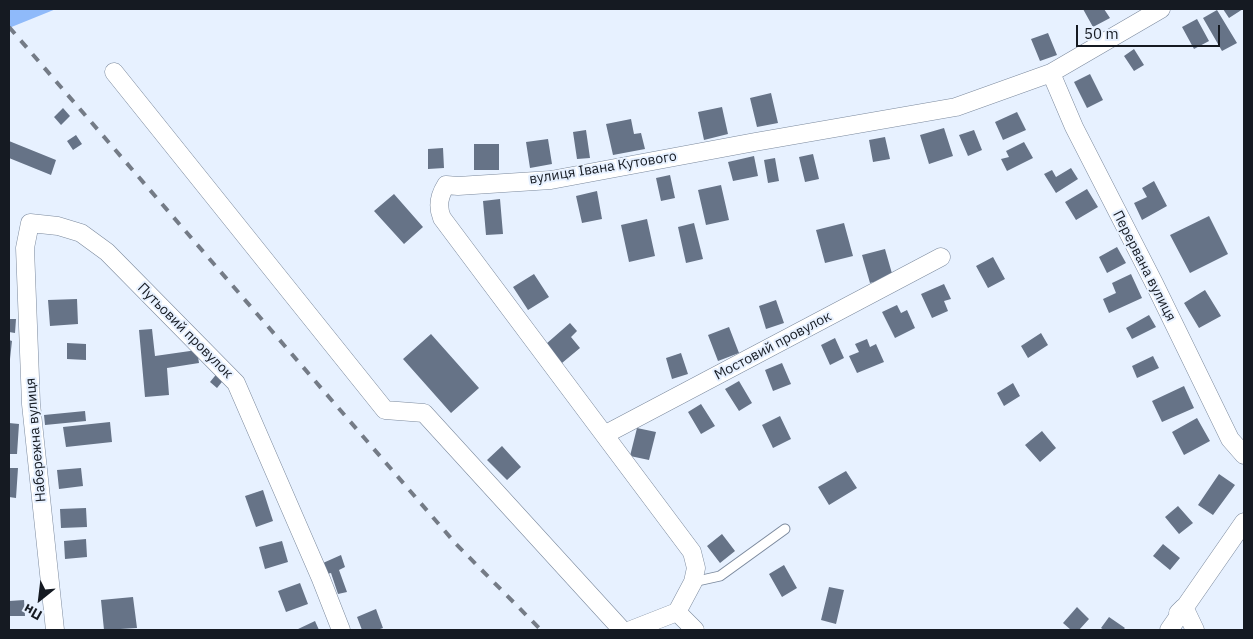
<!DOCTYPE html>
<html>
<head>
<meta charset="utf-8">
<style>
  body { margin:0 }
  #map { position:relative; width:1253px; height:639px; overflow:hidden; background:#e7f1ff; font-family:"IBM Plex Sans",sans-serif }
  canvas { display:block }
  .frame { position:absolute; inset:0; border:10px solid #151a22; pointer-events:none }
  .north { position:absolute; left:15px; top:574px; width:50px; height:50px; -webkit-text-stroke:4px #e7f1ff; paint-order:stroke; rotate:209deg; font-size:14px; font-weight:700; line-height:20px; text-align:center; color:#151a22 }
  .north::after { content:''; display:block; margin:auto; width:18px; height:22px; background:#151a22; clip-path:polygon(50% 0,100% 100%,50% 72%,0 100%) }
  .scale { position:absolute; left:1076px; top:25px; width:144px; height:22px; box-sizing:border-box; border:2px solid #151a22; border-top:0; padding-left:6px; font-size:15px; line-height:18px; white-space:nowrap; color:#151a22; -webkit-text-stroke:4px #e7f1ff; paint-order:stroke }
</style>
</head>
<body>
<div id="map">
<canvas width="1253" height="639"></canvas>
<div class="frame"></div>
<div class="north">Пн</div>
<div class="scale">50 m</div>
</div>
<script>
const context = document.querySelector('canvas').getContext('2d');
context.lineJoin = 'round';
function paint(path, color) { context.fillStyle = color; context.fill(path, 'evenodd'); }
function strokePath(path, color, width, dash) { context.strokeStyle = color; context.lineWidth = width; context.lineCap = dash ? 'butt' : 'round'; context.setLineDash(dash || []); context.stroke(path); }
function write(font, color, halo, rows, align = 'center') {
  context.font = font + ' "IBM Plex Sans",sans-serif'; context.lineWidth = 4; context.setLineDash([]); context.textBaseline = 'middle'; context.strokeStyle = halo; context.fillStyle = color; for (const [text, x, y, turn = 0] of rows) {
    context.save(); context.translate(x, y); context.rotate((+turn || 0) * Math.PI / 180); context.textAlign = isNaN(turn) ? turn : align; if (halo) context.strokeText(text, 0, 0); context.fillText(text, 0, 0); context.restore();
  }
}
paint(new Path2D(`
  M 9,9 L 56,9 L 9,28 Z`), '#8fbafa');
paint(new Path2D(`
  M 1083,9 L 1104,9 L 1110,18 L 1093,27 Z
  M 1223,9 L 1243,9 L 1229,18 Z
  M 1217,10 L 1237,43 L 1222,51 L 1203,18 Z
  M 1197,19 L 1209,41 L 1194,49 L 1182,27 Z
  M 1048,33 L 1057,55 L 1040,61 L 1031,39 Z
  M 1134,49 L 1144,65 L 1134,71 L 1124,56 Z
  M 1090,74 L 1103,100 L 1087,108 L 1074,82 Z
  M 771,93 L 778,123 L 757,127 L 750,98 Z
  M 722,107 L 728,134 L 704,140 L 698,112 Z
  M 63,108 L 70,116 L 61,125 L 54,117 Z
  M 1017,112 L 1026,130 L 1003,140 L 995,122 Z
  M 631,119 L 634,134 L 641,133 L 645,149 L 613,155 L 606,124 Z
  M 944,128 L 953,156 L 929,164 L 920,135 Z
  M 586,130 L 590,158 L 577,159 L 573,132 Z
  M 974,130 L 982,150 L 968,156 L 959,135 Z
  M 76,135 L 82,144 L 73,150 L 67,141 Z
  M 885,137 L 890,159 L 873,162 L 869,140 Z
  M 548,139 L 552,164 L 530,168 L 526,142 Z
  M 9,141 L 56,160 L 51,175 L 9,158 Z
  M 1024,142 L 1033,158 L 1007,171 L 1001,159 L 1009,157 L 1006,151 Z
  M 474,144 L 499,144 L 499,170 L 474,170 Z
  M 443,148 L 444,168 L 428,169 L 428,149 Z
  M 813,154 L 819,179 L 805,182 L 799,157 Z
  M 754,156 L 758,176 L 733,181 L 728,162 Z
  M 775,158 L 779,181 L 768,183 L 764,160 Z
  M 1071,168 L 1078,179 L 1056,193 L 1044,174 L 1052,170 L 1056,177 Z
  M 670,175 L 675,198 L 661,201 L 656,178 Z
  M 1154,181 L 1167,206 L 1142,220 L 1134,203 L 1147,197 L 1142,188 Z
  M 721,185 L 729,220 L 706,225 L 698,190 Z
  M 1087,189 L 1098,207 L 1076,220 L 1065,202 Z
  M 597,191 L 602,219 L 582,223 L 576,196 Z
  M 394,194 L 423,227 L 404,244 L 374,211 Z
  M 500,199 L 503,234 L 486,235 L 483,201 Z
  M 1209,216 L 1228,254 L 1190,273 L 1170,235 Z
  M 647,219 L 655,256 L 629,262 L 621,225 Z
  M 694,223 L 703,259 L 686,263 L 678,227 Z
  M 844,223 L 853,256 L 825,263 L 816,230 Z
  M 1117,247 L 1126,263 L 1107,273 L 1099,257 Z
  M 885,249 L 893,277 L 870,283 L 862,255 Z
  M 993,257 L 1005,279 L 988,288 L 976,266 Z
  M 534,274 L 549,297 L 528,310 L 513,287 Z
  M 1131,274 L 1142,298 L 1109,313 L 1103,299 L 1116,293 L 1112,283 Z
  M 944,284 L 951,299 L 944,301 L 948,311 L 932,318 L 921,294 Z
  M 1205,290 L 1221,316 L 1199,328 L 1184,303 Z
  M 77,299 L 78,324 L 50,326 L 48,300 Z
  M 776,300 L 784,323 L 766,329 L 759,306 Z
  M 897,305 L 901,313 L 907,310 L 915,328 L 895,338 L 882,312 Z
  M 1149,315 L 1156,327 L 1132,339 L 1126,328 Z
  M 9,319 L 16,319 L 15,333 L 9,332 Z
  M 570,323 L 577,331 L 571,337 L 580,348 L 562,363 L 546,344 Z
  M 729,327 L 739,353 L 718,361 L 708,335 Z
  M 152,329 L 155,356 L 197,350 L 199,363 L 167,368 L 169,395 L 145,397 L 139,330 Z
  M 1041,333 L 1048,345 L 1028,358 L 1021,346 Z
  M 431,334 L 479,388 L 451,413 L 403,359 Z
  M 835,338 L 844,358 L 830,365 L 821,345 Z
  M 867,339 L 870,347 L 876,344 L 884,362 L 857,373 L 849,356 L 859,352 L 855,344 Z
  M 9,340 L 12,341 L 10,359 L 9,359 Z
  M 67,343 L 86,344 L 86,360 L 67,359 Z
  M 681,353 L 688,374 L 672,379 L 666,358 Z
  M 1153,356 L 1159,368 L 1137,378 L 1132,366 Z
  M 782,363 L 791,384 L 773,391 L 765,370 Z
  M 219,371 L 226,377 L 217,388 L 210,382 Z
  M 739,381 L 752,403 L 739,411 L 725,389 Z
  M 1013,383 L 1020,396 L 1004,406 L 997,393 Z
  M 1184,386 L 1194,408 L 1162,422 L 1152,401 Z
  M 701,404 L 715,426 L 701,434 L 688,412 Z
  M 85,411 L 86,421 L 45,425 L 44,415 Z
  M 780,416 L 791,439 L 773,448 L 762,425 Z
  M 1197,418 L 1210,441 L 1184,455 L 1172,432 Z
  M 110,422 L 112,442 L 66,447 L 63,427 Z
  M 9,423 L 19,424 L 17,454 L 9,454 Z
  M 637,428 L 656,432 L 649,460 L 630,456 Z
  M 1042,431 L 1056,448 L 1040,462 L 1025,445 Z
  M 502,446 L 521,467 L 507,480 L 487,460 Z
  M 9,468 L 18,468 L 16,498 L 9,497 Z
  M 81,468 L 83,486 L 59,489 L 57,470 Z
  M 846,471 L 857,488 L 829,505 L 818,487 Z
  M 1219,474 L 1235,485 L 1213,515 L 1198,505 Z
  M 263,490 L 273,521 L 256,527 L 245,496 Z
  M 1178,506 L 1193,523 L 1179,534 L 1165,517 Z
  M 86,508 L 87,527 L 61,528 L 60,509 Z
  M 722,534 L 735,551 L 720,563 L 707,546 Z
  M 86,539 L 87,557 L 65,559 L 64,541 Z
  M 282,541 L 288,562 L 265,569 L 259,547 Z
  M 1163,544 L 1180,558 L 1170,570 L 1153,556 Z
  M 341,555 L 345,567 L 339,570 L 347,592 L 338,594 L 331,573 L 327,574 L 323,563 Z
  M 784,565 L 797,588 L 782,597 L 769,574 Z
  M 300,583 L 308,604 L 286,612 L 278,591 Z
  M 829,587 L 844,590 L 836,624 L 821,620 Z
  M 133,597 L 137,628 L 104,630 L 101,600 Z
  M 24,600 L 25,616 L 9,616 L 9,601 Z
  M 1077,607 L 1089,619 L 1079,630 L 1071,630 L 1063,623 Z
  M 376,609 L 383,628 L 377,630 L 362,630 L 357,617 Z
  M 1109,617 L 1125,628 L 1123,630 L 1104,630 L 1101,628 Z
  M 315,621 L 319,630 L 296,630 Z`), '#667387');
const service = new Path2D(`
  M 693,582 L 720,576 L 785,529`);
const minor = new Path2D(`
  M 114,72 L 385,410 L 424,413 L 622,630
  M 1051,73 L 1074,127 L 1154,283 L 1230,439 L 1244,455
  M 606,434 L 941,257
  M 677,612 L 693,582 L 696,568 L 692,552 L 442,218 C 437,206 439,196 446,185 L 458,186 L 551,180 L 755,142 L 956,107 L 1051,73 L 1161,9
  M 1178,613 L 1184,607 L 1195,630
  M 55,630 L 31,404 L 25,248 L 30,223 L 58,226 L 81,233 L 107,252 L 236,383 L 321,579 L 341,630
  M 631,630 L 677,612 L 695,630
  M 1169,630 L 1244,522`);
strokePath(service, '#7b899d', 11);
strokePath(minor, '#7b899d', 19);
strokePath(service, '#fff', 9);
strokePath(minor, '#fff', 18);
strokePath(new Path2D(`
  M 9,27 L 456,544 L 541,630`), '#747b86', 4, [9, 9]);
write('14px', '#151a22', '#e7f1ff', [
  ["вулиця Івана Кутового",603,168,-9],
  ["Перервана вулиця",1144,266,63],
  ["Путьовий провулок",185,331,45],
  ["Мостовий провулок",773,346,-28],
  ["Набережна вулиця",36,440,-95]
]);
</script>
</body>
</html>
